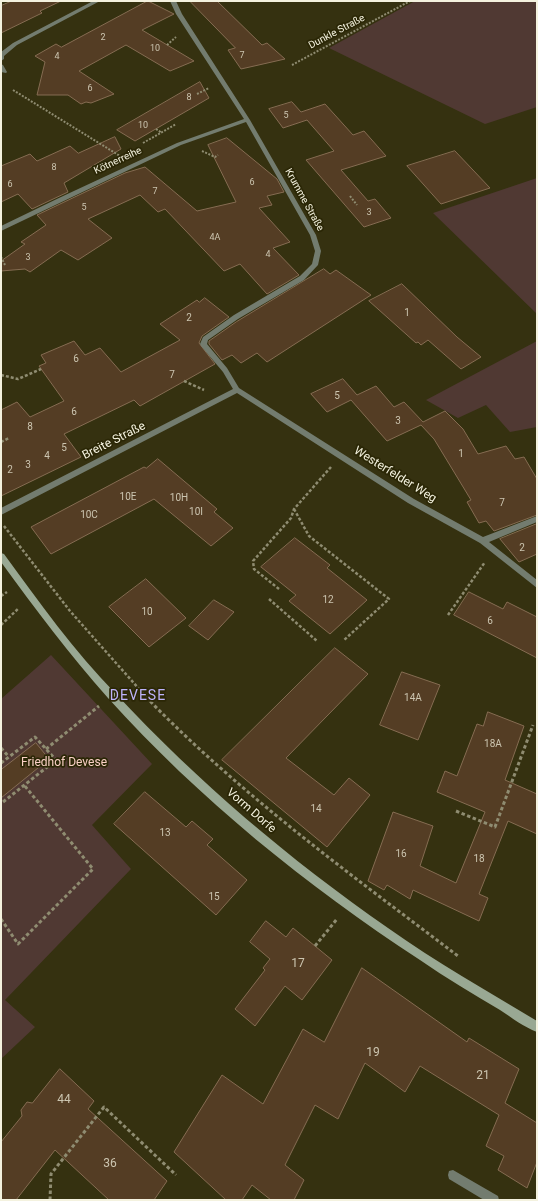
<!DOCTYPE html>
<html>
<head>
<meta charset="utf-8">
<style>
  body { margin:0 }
  #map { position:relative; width:538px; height:1201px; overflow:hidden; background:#353110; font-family:Roboto,sans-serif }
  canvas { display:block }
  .frame { position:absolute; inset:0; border:2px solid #f4f2df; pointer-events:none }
</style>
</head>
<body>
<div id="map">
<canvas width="538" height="1201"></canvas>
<div class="frame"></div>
</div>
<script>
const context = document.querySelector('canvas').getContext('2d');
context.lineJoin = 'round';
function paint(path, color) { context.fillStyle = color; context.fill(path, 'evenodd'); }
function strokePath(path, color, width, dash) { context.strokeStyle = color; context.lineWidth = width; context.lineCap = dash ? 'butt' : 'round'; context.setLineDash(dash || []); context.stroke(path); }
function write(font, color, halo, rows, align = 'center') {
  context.font = font + ' Roboto,sans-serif'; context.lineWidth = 3.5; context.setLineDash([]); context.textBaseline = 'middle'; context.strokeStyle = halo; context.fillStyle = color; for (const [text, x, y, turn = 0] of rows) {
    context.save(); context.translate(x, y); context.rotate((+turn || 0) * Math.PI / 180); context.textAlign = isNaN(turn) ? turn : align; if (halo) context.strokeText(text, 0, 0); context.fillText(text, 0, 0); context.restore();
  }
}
paint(new Path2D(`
  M 415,1 L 537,1 L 537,107 L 485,124 L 329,48 Z
  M 537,178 L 537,314 L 433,213 Z
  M 537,341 L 537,427 L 510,432 L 486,405 L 458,418 L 426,400 Z
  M 51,655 L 152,764 L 92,825 L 131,869 L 5,1000 L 35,1027 L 1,1059 L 1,699 Z`), '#503933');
const building = new Path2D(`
  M 12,1 L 61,1 L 40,11 L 42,13 L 1,33 L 1,6 Z
  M 148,1 L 174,14 L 142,30 L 194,61 L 170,71 L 126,45 L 79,71 L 114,94 L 91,103 L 86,102 L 81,104 L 68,95 L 37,95 L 45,62 L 35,56 L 56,44 L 61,47 Z
  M 190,1 L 217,1 L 262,45 L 267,43 L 285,59 L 241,69 L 228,50 L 235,48 Z
  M 200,82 L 209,98 L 135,141 L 117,130 Z
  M 292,102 L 301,112 L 325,104 L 353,135 L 364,131 L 386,156 L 341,170 L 368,201 L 375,199 L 391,218 L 364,227 L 306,160 L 334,151 L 307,120 L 283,128 L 269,109 Z
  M 115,137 L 121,149 L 64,183 L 68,192 L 32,209 L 18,194 L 1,202 L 1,166 L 30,154 L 37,161 L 70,146 L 78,153 Z
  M 227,138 L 277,179 L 284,192 L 267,196 L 272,205 L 259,208 L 290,242 L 273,248 L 299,275 L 267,294 L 240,264 L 224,271 L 165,209 L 158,212 L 140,195 L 88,219 L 112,238 L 78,260 L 61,250 L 30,272 L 25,269 L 1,271 L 1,261 L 25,244 L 21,242 L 46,225 L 37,215 L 125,173 L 145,167 L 197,211 L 236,202 L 208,145 Z
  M 455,151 L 490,188 L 441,204 L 407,166 Z
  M 324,269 L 330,274 L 336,270 L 371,295 L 267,362 L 257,353 L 241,363 L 232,355 L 222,360 L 209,344 L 209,341 L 236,322 Z
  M 402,284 L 457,337 L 481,357 L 461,369 L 428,340 L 421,345 L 418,342 L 416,343 L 369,301 Z
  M 205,298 L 229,317 L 202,336 L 199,343 L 215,364 L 140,406 L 134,400 L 64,434 L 81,457 L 1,496 L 1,410 L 17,402 L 30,417 L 64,401 L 39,366 L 46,363 L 41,355 L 74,341 L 85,355 L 100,348 L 121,372 L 180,340 L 160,324 L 197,300 L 199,302 Z
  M 343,379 L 357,395 L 376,386 L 394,407 L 404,402 L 423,422 L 445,411 L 463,429 L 478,454 L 506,446 L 515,459 L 524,457 L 537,479 L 537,515 L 494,531 L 486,521 L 479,523 L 467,502 L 471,500 L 434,439 L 421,425 L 387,441 L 351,400 L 327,412 L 311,394 Z
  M 158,459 L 217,509 L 214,512 L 233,528 L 211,546 L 154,499 L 51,554 L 31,527 L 144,467 L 146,468 Z
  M 537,524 L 537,554 L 519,562 L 500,539 Z
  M 295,538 L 330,565 L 327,568 L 367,600 L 330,634 L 289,601 L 296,595 L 261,567 Z
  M 146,579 L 186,618 L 149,647 L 109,607 Z
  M 469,592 L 503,609 L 507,602 L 537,617 L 537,658 L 454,615 Z
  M 214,600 L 234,612 L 208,640 L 189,626 Z
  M 335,648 L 368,674 L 286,758 L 334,795 L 349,778 L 370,795 L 327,847 L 222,760 Z
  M 402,672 L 440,685 L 418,740 L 380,725 Z
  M 488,712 L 524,726 L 505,780 L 537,794 L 537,834 L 508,821 L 479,894 L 488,898 L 479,921 L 413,890 L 410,899 L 387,885 L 384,890 L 368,881 L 393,812 L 433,826 L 420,866 L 456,883 L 485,812 L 437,792 L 445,771 L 457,776 L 477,724 L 483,726 Z
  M 36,743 L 49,759 L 1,798 L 1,770 Z
  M 145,792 L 186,827 L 192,821 L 213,839 L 207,845 L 247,880 L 216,915 L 114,824 Z
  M 266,921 L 286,937 L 293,928 L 332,960 L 302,1000 L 285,986 L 255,1026 L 235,1009 L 265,970 L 263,968 L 270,959 L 250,942 Z
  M 362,968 L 467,1042 L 469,1038 L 519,1069 L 505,1103 L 537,1123 L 537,1162 L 527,1188 L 498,1170 L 504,1156 L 486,1146 L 499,1115 L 420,1066 L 405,1092 L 365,1063 L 338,1119 L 315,1105 L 285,1165 L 304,1180 L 294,1200 L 271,1200 L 252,1185 L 242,1200 L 226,1200 L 174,1152 L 222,1075 L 263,1104 L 303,1029 L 324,1042 Z
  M 60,1069 L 94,1101 L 88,1109 L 167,1181 L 154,1200 L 109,1200 L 55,1150 L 16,1200 L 1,1200 L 1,1142 L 22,1116 L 21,1110 L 27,1102 L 32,1103 Z`);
paint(building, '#543d24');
strokePath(building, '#856c52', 1);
strokePath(new Path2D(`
  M 167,45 L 176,37
  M 292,65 L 410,1
  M 13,90 L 120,156
  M 197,94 L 209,88
  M 156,129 L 162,133
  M 143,143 L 176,124
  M 202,151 L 215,157 L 218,155
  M 350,196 L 357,205
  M 1,257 L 5,265`), '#8f8c71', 2, [2, 1.5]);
strokePath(new Path2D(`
  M 1,375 L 18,379 L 41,369
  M 184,381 L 204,390
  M 1,442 L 9,438
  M 294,509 L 309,536 L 389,599 L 343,641
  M 4,526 L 70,611 L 147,698
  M 279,589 L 254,569 L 253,561 L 291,518 L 294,509 L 331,467
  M 1,596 L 7,592
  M 269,599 L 317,641
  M 448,615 L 485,562
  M 1,625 L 19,608`), '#8f8c71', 2.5, [3, 2]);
strokePath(new Path2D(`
  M 146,697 C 241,795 350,874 458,956
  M 1,748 L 9,757
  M 46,749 L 99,706
  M 1,763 L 35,737 L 56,760 L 3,802 L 1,800
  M 456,811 L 495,827 L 533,725
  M 1,919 L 18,944 L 93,869 L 24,785
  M 315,946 L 337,919
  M 50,1200 L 51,1174 L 104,1107 L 176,1175`), '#8f8c71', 3, [3.5, 2.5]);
paint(new Path2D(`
  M 93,1 L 100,1 L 17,45 L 4,56 L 4,59 L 1,61 L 1,52 L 13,43 Z
  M 170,1 L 176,1 L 182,14 L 250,120 L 316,235 L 321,251 L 318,265 L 304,280 L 238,319 L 208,340 L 207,344 L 227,368 L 239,388 L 414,499 L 483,537 L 537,516 L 537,522 L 489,542 L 537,580 L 537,588 L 480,543 L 408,503 L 237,393 L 1,515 L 1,508 L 233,389 L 223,372 L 201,346 L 200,344 L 203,337 L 234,315 L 300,276 L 312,264 L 315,251 L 310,235 L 246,122 L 181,145 L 1,231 L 1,226 L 61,197 L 177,143 L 244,119 L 176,14 Z
  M 1,64 L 3,65 L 7,72 L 6,73 L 1,72 Z
  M 453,1170 L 498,1196 L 499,1200 L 484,1200 L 449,1179 L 448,1175 L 449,1171 Z`), '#737c6f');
paint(new Path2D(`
  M 1,553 L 4,554 C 39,602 74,651 116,694 C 198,782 289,859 388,928 C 436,962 487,991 537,1021 L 537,1032 C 524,1027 512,1018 500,1010 C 473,994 446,978 420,960 C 307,886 199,799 108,698 C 70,655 35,609 1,562 Z`), '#99a893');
write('9px', '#ccc5b0', null, [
  ["2",103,38],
  ["10",155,49],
  ["7",242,56],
  ["4",57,57],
  ["6",90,89],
  ["8",189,98],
  ["5",286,116],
  ["10",143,126],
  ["8",54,168],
  ["6",252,183],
  ["6",10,185],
  ["7",155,192],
  ["5",84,208],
  ["3",369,213],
  ["4A",215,238],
  ["4",268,255],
  ["3",28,258]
]);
write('10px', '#f4f2df', '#2b2706', [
  ["Dunkle Straße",337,32,-28],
  ["Kötnerreihe",118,161,-25],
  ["Krumme Straße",304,200,61]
]);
write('10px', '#ccc5b0', null, [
  ["1",407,313],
  ["2",189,318],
  ["6",76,359],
  ["7",172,375],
  ["5",337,396],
  ["6",74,412],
  ["3",398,421],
  ["8",30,427],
  ["5",64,448],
  ["1",461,454],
  ["4",47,456],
  ["3",28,465],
  ["2",10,470],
  ["10E",128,497],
  ["10H",179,498],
  ["7",502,503],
  ["10I",196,512],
  ["10C",89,515],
  ["2",522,548],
  ["12",328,600],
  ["10",147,612],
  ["6",490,621],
  ["14A",413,698],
  ["18A",493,744],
  ["14",316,809],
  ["13",165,833],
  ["16",401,854],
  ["18",479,859],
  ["15",214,897]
]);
write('12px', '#f4f2df', '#2b2706', [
  ["Breite Straße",114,441,-27],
  ["Westerfelder Weg",395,475,32],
  ["Vorm Dorfe",251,811,41]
]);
write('12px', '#fad0c6', '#2b2706', [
  ["Friedhof Devese",64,763]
]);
write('12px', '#ccc5b0', null, [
  ["17",298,964],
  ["19",373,1053],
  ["21",483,1076],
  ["44",64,1100],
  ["36",110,1164]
]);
context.letterSpacing = '1px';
write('14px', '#bdb3fa', '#2b2706', [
  ["DEVESE",138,696]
]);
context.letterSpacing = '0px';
</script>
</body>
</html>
